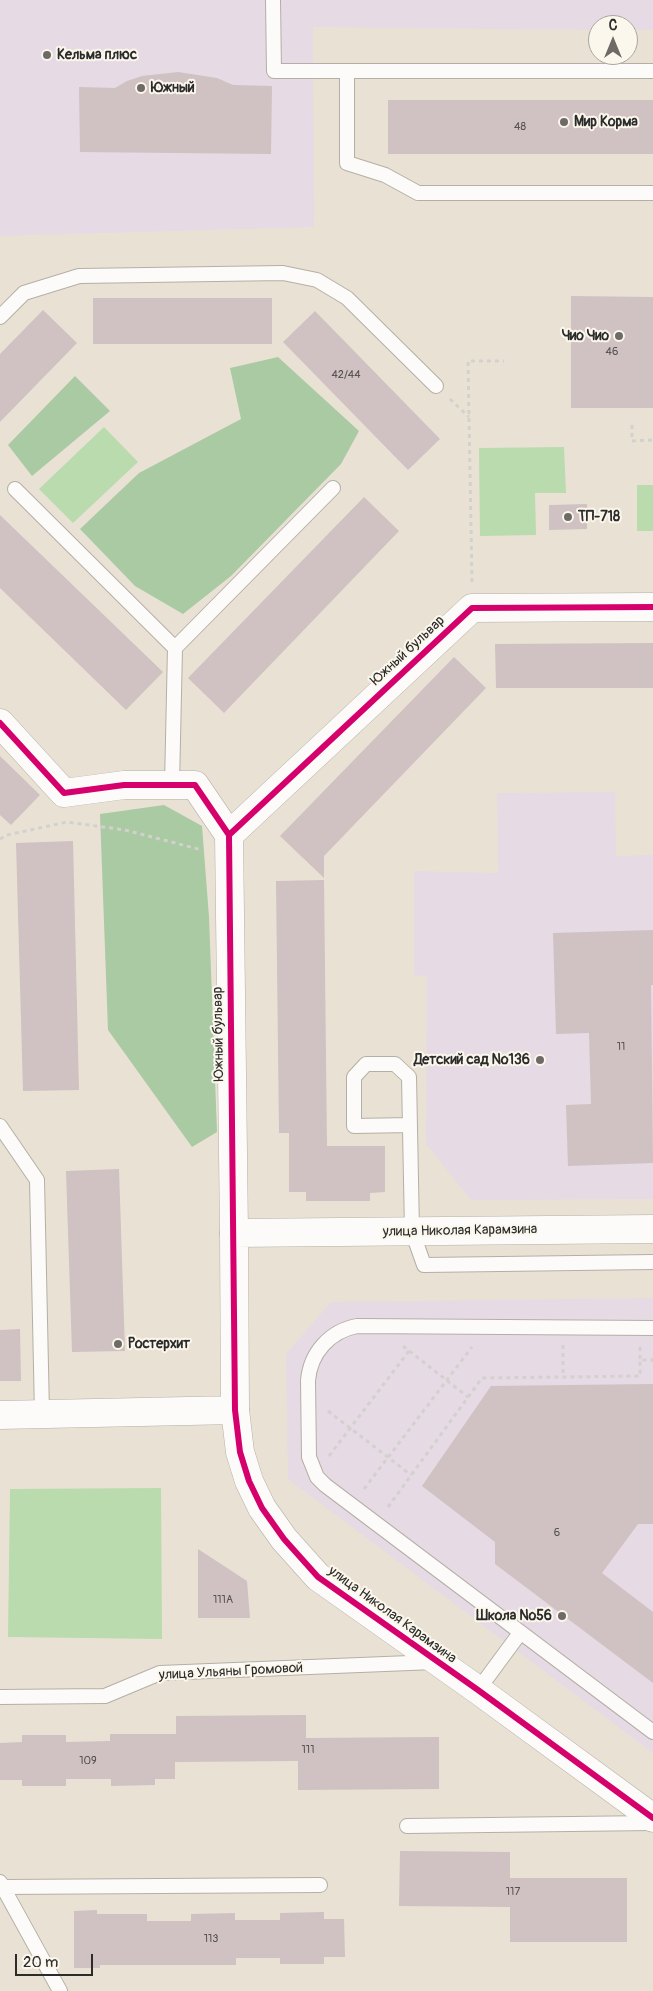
<!DOCTYPE html>
<html>
<head>
<meta charset="utf-8">
<style>
  body { margin:0 }
  #map { position:relative; width:653px; height:1991px; overflow:hidden; background:#e9e2d4; font-family:Pangolin,sans-serif }
  canvas { display:block }
  .north { position:absolute; left:588px; top:15px; width:50px; height:50px; box-sizing:border-box; background:#fbf7ec; border:1px solid #a8a59f; border-radius:50%; rotate:0deg; font-size:14px; font-weight:700; line-height:20px; text-align:center; color:#2b2b2b }
  .north::after { content:''; display:block; margin:auto; width:18px; height:22px; background:#6e6b66; clip-path:polygon(50% 0,100% 100%,50% 72%,0 100%) }
  .scale { position:absolute; left:15px; top:1954px; width:78px; height:22px; box-sizing:border-box; border:2px solid #2b2b2b; border-top:0; padding-left:6px; font-size:15px; line-height:18px; white-space:nowrap; color:#2b2b2b; -webkit-text-stroke:4px #fbf7ec; paint-order:stroke }
</style>
</head>
<body>
<div id="map">
<canvas width="653" height="1991"></canvas>
<div class="north">С</div>
<div class="scale">20 m</div>
</div>
<script>
const context = document.querySelector('canvas').getContext('2d');
context.lineJoin = 'round';
function paint(path, color) { context.fillStyle = color; context.fill(path, 'evenodd'); }
function strokePath(path, color, width, dash) { context.strokeStyle = color; context.lineWidth = width; context.lineCap = dash ? 'butt' : 'round'; context.setLineDash(dash || []); context.stroke(path); }
function write(font, color, halo, rows, align = 'center') {
  context.font = font + ' Pangolin,sans-serif'; context.lineWidth = 4; context.setLineDash([]); context.textBaseline = 'middle'; context.strokeStyle = halo; context.fillStyle = color; for (const [text, x, y, turn = 0] of rows) {
    context.save(); context.translate(x, y); context.rotate((+turn || 0) * Math.PI / 180); context.textAlign = isNaN(turn) ? turn : align; if (halo) context.strokeText(text, 0, 0); context.fillText(text, 0, 0); context.restore();
  }
}
paint(new Path2D(`
  M 0,0 L 653,0 L 653,30 L 628,30 L 628,25 L 598,25 L 598,30 L 313,27 L 314,227 L 0,236 Z
  M 615,792 L 616,856 L 653,855 L 653,1199 L 471,1200 L 426,1144 L 427,976 L 414,975 L 414,871 L 498,873 L 497,793 Z
  M 653,1298 L 653,1753 L 288,1479 L 286,1354 L 331,1302 Z`), '#e6dae4');
paint(new Path2D(`
  M 104,427 L 138,462 L 73,523 L 39,489 Z
  M 564,447 L 566,493 L 535,493 L 536,535 L 480,536 L 479,448 Z
  M 637,485 L 653,485 L 653,531 L 637,531 Z
  M 161,1488 L 162,1639 L 8,1637 L 10,1489 Z`), '#b9dbae');
paint(new Path2D(`
  M 278,357 L 359,431 L 341,464 L 231,576 L 183,614 L 135,586 L 80,529 L 139,473 L 241,419 L 230,368 Z
  M 75,376 L 110,411 L 32,476 L 8,445 Z
  M 164,805 L 202,826 L 209,917 L 217,1132 L 192,1147 L 108,1030 L 100,814 Z`), '#a9caa2');
paint(new Path2D(`
  M 178,72 L 217,78 L 233,85 L 272,86 L 271,154 L 80,152 L 79,87 L 115,88 L 127,81 L 142,76 Z
  M 388,100 L 653,100 L 653,154 L 388,154 Z
  M 571,296 L 653,297 L 653,408 L 571,408 Z
  M 93,298 L 272,298 L 272,344 L 93,344 Z
  M 43,310 L 77,343 L 0,422 L 0,354 Z
  M 315,311 L 440,439 L 408,470 L 283,342 Z
  M 364,497 L 399,531 L 224,713 L 188,678 Z
  M 587,504 L 587,529 L 549,530 L 549,505 Z
  M 0,515 L 163,672 L 126,710 L 0,588 Z
  M 653,643 L 653,688 L 496,688 L 495,644 Z
  M 454,657 L 486,688 L 324,856 L 324,878 L 280,836 Z
  M 0,756 L 40,795 L 11,825 L 0,815 Z
  M 73,841 L 79,1090 L 23,1091 L 16,843 Z
  M 324,880 L 327,1146 L 385,1146 L 385,1192 L 370,1193 L 370,1201 L 306,1201 L 306,1192 L 289,1192 L 289,1133 L 279,1133 L 276,881 Z
  M 653,930 L 653,985 L 651,985 L 653,1163 L 568,1166 L 566,1105 L 591,1104 L 589,1033 L 556,1034 L 553,933 Z
  M 119,1169 L 125,1351 L 72,1352 L 66,1171 Z
  M 20,1329 L 21,1381 L 0,1381 L 0,1330 Z
  M 653,1384 L 653,1524 L 638,1524 L 602,1573 L 653,1612 L 653,1683 L 495,1564 L 495,1542 L 422,1486 L 491,1386 Z
  M 198,1549 L 247,1581 L 250,1618 L 198,1618 Z
  M 306,1715 L 306,1738 L 439,1737 L 439,1789 L 298,1790 L 298,1761 L 175,1762 L 175,1779 L 155,1779 L 155,1785 L 111,1786 L 111,1779 L 66,1779 L 66,1786 L 22,1786 L 22,1780 L 0,1780 L 0,1743 L 22,1742 L 22,1735 L 66,1735 L 66,1742 L 110,1741 L 110,1734 L 176,1734 L 176,1716 Z
  M 400,1851 L 510,1852 L 510,1878 L 627,1878 L 627,1942 L 510,1942 L 510,1907 L 399,1906 Z
  M 97,1910 L 97,1914 L 147,1914 L 147,1921 L 191,1921 L 191,1914 L 235,1913 L 235,1920 L 280,1920 L 280,1913 L 324,1912 L 324,1919 L 344,1919 L 345,1957 L 324,1957 L 324,1964 L 280,1964 L 280,1958 L 236,1958 L 236,1965 L 100,1965 L 100,1968 L 74,1968 L 74,1911 Z`), '#d0c1c2');
const lane = new Path2D(`
  M 273,0 L 274,71 L 347,71
  M 653,71 L 347,71 L 347,163 L 385,175 L 418,193 L 653,193
  M 0,317 L 24,293 L 79,276 L 283,273 L 317,280 L 347,298 L 436,386
  M 15,489 L 175,648 L 172,785
  M 175,648 L 333,488
  M 410,1125 L 354,1126 L 354,1077 L 366,1064 L 395,1064 L 409,1077 L 412,1231 L 424,1265 L 653,1262
  M 0,1126 L 37,1180 L 42,1414
  M 653,1328 L 357,1326 C 330,1331 310,1353 308,1381 L 309,1457 L 317,1477 L 325,1485 L 653,1732
  M 478,1690 L 520,1633
  M 0,1697 L 105,1696 L 160,1673 L 435,1662
  M 407,1826 L 653,1823
  M 0,1882 L 60,1991
  M 2,1887 L 320,1885`);
const street = new Path2D(`
  M 0,723 L 64,793 L 124,785 L 195,785 L 229,835 L 472,608 L 653,607
  M 229,835 L 234,1233
  M 235,1410 L 240,1452 L 249,1481 L 262,1508 L 284,1539 L 318,1577 L 478,1690 L 653,1818`);
const secondary = new Path2D(`
  M 0,1415 L 235,1410 L 234,1233 L 653,1229`);
strokePath(lane, '#b4afa6', 16);
strokePath(street, '#b4afa6', 29);
strokePath(secondary, '#b4afa6', 29);
strokePath(new Path2D(`
  M 450,399 L 469,417
  M 632,425 L 632,441 L 653,440
  M 472,582 L 468,361 L 504,361
  M 0,839 L 7,835 L 67,822 L 125,830 L 202,850
  M 563,1345 L 563,1377
  M 403,1346 L 468,1397
  M 640,1347 L 640,1360
  M 328,1411 L 411,1475
  M 329,1456 L 409,1351
  M 364,1489 L 472,1347
  M 388,1507 L 482,1378 L 640,1376 L 640,1360 L 653,1360`), '#d3d1ce', 3, [4, 4]);
strokePath(lane, '#fcfbf9', 14);
strokePath(street, '#fcfbf9', 28);
strokePath(secondary, '#fcfbf9', 28);
strokePath(new Path2D(`
  M 0,723 L 64,793 L 124,785 L 195,785 L 229,835 L 472,608 L 653,607
  M 229,835 L 235,1410 L 240,1452 L 249,1481 L 262,1508 L 284,1539 L 318,1577 L 478,1690 L 653,1818`), '#d6006c', 6);
for (const [x, y, r, color] of [
  [47,55,5,"#6e6b66"],
  [141,88,5,"#6e6b66"],
  [564,122,5,"#6e6b66"],
  [619,336,5,"#6e6b66"],
  [568,517,5,"#6e6b66"],
  [540,1060,5,"#6e6b66"],
  [118,1344,5,"#6e6b66"],
  [562,1616,5,"#6e6b66"]
]) { const dot = new Path2D(); dot.arc(x, y, r, 0, 2 * Math.PI); context.fillStyle = color; context.fill(dot); strokePath(dot, '#fbf7ec', 2); }
write('11px', '#545051', null, [
  ["48",520,127],
  ["46",612,352],
  ["42/44",346,375],
  ["11",621,1047],
  ["6",557,1533],
  ["111А",223,1600],
  ["111",308,1750],
  ["109",88,1761],
  ["117",513,1892],
  ["113",211,1939]
]);
write('bold 14px', '#2b2b2b', '#fbf7ec', [
  ["Кельма плюс",57,55],
  ["Южный",151,88],
  ["Мир Корма",574,122],
  ["Чио Чио",609,336,"right"],
  ["ТП-718",578,517],
  ["Детский сад №136",530,1060,"right"],
  ["Ростерхит",128,1344],
  ["Школа №56",552,1616,"right"]
], 'left');
write('14px', '#2b2b2b', '#fbf7ec', [
  ["Южный бульвар",408,651,-43],
  ["Южный бульвар",219,1034,-91],
  ["улица Николая Карамзина",460,1231,-1],
  ["улица Николая Карамзина",392,1615,36],
  ["улица Ульяны Громовой",231,1672,-3]
]);
</script>
</body>
</html>
